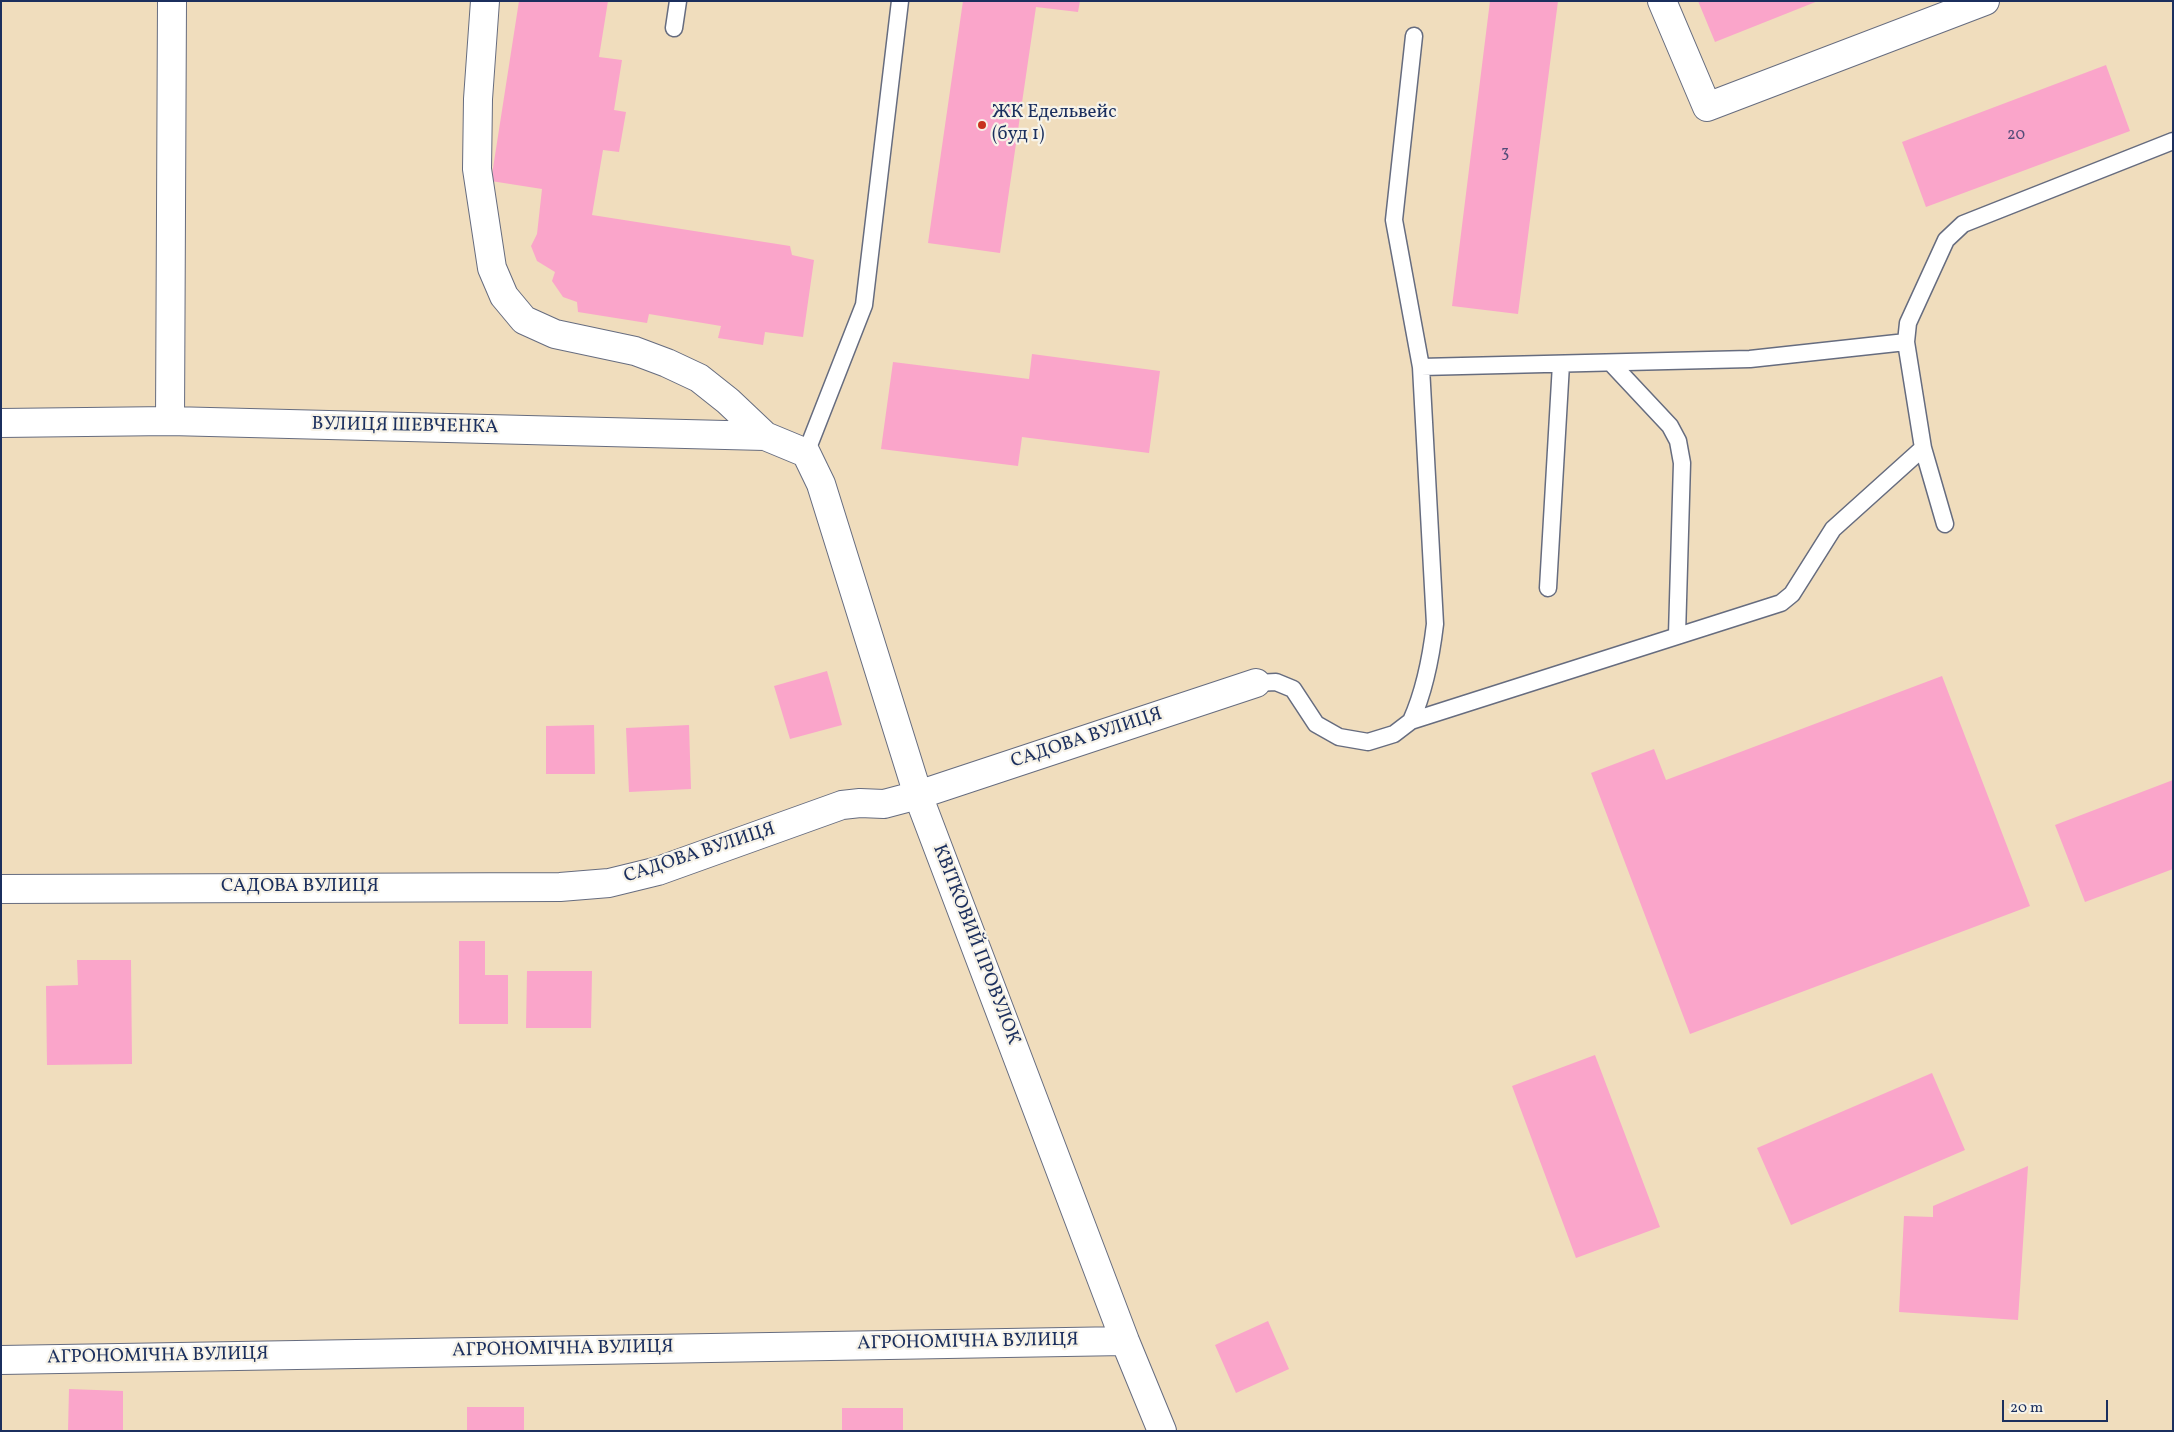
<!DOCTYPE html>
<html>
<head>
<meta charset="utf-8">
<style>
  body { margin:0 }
  #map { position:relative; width:2174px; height:1432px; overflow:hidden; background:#f0ddbd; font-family:Vollkorn,serif }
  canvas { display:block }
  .frame { position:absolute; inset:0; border:2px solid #1b2f5e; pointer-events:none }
  .scale { position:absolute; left:2002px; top:1400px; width:106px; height:22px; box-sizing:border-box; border:2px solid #1b2f5e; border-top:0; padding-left:6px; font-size:15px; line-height:18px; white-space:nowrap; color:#1b2f5e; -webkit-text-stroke:4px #f7f3e8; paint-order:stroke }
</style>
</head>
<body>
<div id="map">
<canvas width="2174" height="1432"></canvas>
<div class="frame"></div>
<div class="scale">20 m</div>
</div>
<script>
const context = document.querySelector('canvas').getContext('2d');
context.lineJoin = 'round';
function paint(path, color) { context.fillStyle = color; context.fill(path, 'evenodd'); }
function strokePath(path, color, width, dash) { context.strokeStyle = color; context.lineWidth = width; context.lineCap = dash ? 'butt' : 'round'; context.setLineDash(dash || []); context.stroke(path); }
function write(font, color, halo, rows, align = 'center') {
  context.font = font + ' Vollkorn,serif'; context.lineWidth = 4.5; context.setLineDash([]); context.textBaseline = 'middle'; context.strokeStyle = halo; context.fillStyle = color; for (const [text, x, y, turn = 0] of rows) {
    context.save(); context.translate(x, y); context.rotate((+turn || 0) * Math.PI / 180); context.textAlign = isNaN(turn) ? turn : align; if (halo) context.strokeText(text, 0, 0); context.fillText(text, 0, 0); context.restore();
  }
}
paint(new Path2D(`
  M 519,1 L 608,1 L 599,57 L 622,60 L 614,110 L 626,112 L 619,152 L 603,150 L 592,215 L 790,246 L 792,255 L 814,260 L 803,337 L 765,332 L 763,345 L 718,338 L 721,326 L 649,314 L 647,323 L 578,312 L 577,302 L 563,297 L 552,281 L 555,272 L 537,261 L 531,246 L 537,234 L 542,189 L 491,181 Z
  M 963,1 L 1080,1 L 1078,12 L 1036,7 L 1000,253 L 928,243 Z
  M 1490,1 L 1558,1 L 1518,314 L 1452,306 Z
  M 1698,1 L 1818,1 L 1715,42 Z
  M 2106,65 L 2130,131 L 1926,207 L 1902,142 Z
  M 1032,354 L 1160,371 L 1149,453 L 1022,437 L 1018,466 L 881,449 L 893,362 L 1029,379 Z
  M 827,671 L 842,725 L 790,739 L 774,686 Z
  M 1942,676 L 2030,906 L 1690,1034 L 1591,773 L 1654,749 L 1666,780 Z
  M 594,725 L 595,774 L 546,774 L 546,726 Z
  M 689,725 L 691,789 L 629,792 L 626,728 Z
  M 2173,780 L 2173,869 L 2085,902 L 2055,825 Z
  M 459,941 L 485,941 L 485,975 L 508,975 L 508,1024 L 459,1024 Z
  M 77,960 L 131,960 L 132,1064 L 47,1065 L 46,986 L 78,985 Z
  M 527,971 L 592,971 L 591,1028 L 526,1028 Z
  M 1595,1055 L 1660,1227 L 1576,1258 L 1512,1086 Z
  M 1932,1073 L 1965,1150 L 1791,1225 L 1757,1148 Z
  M 2028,1166 L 2018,1320 L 1899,1312 L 1904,1216 L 1933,1217 L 1933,1206 Z
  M 1268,1321 L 1289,1369 L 1236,1393 L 1215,1345 Z
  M 69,1389 L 123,1391 L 123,1431 L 68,1431 Z
  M 467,1407 L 524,1407 L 524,1431 L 467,1431 Z
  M 842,1408 L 903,1408 L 903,1431 L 842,1431 Z`), '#faa5ca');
const service = new Path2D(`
  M 674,28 L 678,1
  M 1611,363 L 1670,426 L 1678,441 L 1682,463 L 1677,635
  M 1421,367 L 1750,359 L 1906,342
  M 806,453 L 864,305 L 900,1
  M 1945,524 L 1923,448 L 1906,342 L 1908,323 L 1946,240 L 1963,224 L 2173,141
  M 1548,588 L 1561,364
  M 1256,683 L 1276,682 L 1293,689 L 1316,724 L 1339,737 L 1368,742 L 1394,734 L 1411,721 L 1781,603 L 1792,594 L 1833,529 L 1923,448
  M 1411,721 C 1425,690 1431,658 1435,624 L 1421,367 L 1394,220 L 1414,36`);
const minor = new Path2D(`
  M 485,1 L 478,99 L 477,169 L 492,268 L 504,296 L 524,320 L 555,334 L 635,351 L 667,363 L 699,378 L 728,401 L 765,436
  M 1662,1 L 1707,107 L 1985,1
  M 170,421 L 172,1
  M 1,423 L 170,421 L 765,436 L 806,453 L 821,484 L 918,795 L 1125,1341 L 1162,1431
  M 1,889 L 560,887 L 609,883 L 658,871 L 842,805 L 860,803 L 884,804 L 918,795 L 1256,683
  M 1,1360 L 1125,1341`);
strokePath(service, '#666c7f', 19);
strokePath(minor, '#666c7f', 30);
strokePath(service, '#fff', 16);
strokePath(minor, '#fff', 28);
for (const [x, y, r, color] of [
  [982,125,5,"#c8321e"]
]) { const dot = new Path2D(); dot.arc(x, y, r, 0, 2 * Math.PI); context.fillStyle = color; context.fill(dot); strokePath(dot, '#f7f3e8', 2); }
write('16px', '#534c79', null, [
  ["20",2016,136],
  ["3",1505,154]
]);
write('19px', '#1b2f5e', '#f7f3e8', [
  ["ЖК Едельвейс",992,114],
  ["(буд 1)",992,136]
], 'left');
write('19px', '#1b2f5e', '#f7f3e8', [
  ["ВУЛИЦЯ ШЕВЧЕНКА",405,427,1],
  ["САДОВА ВУЛИЦЯ",1087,739,-18],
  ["САДОВА ВУЛИЦЯ",700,854,-18],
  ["САДОВА ВУЛИЦЯ",300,888],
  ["КВІТКОВИЙ ПРОВУЛОК",975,945,69],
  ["АГРОНОМІЧНА ВУЛИЦЯ",968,1343,-1],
  ["АГРОНОМІЧНА ВУЛИЦЯ",563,1350,-1],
  ["АГРОНОМІЧНА ВУЛИЦЯ",158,1357,-1]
]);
</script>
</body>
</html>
